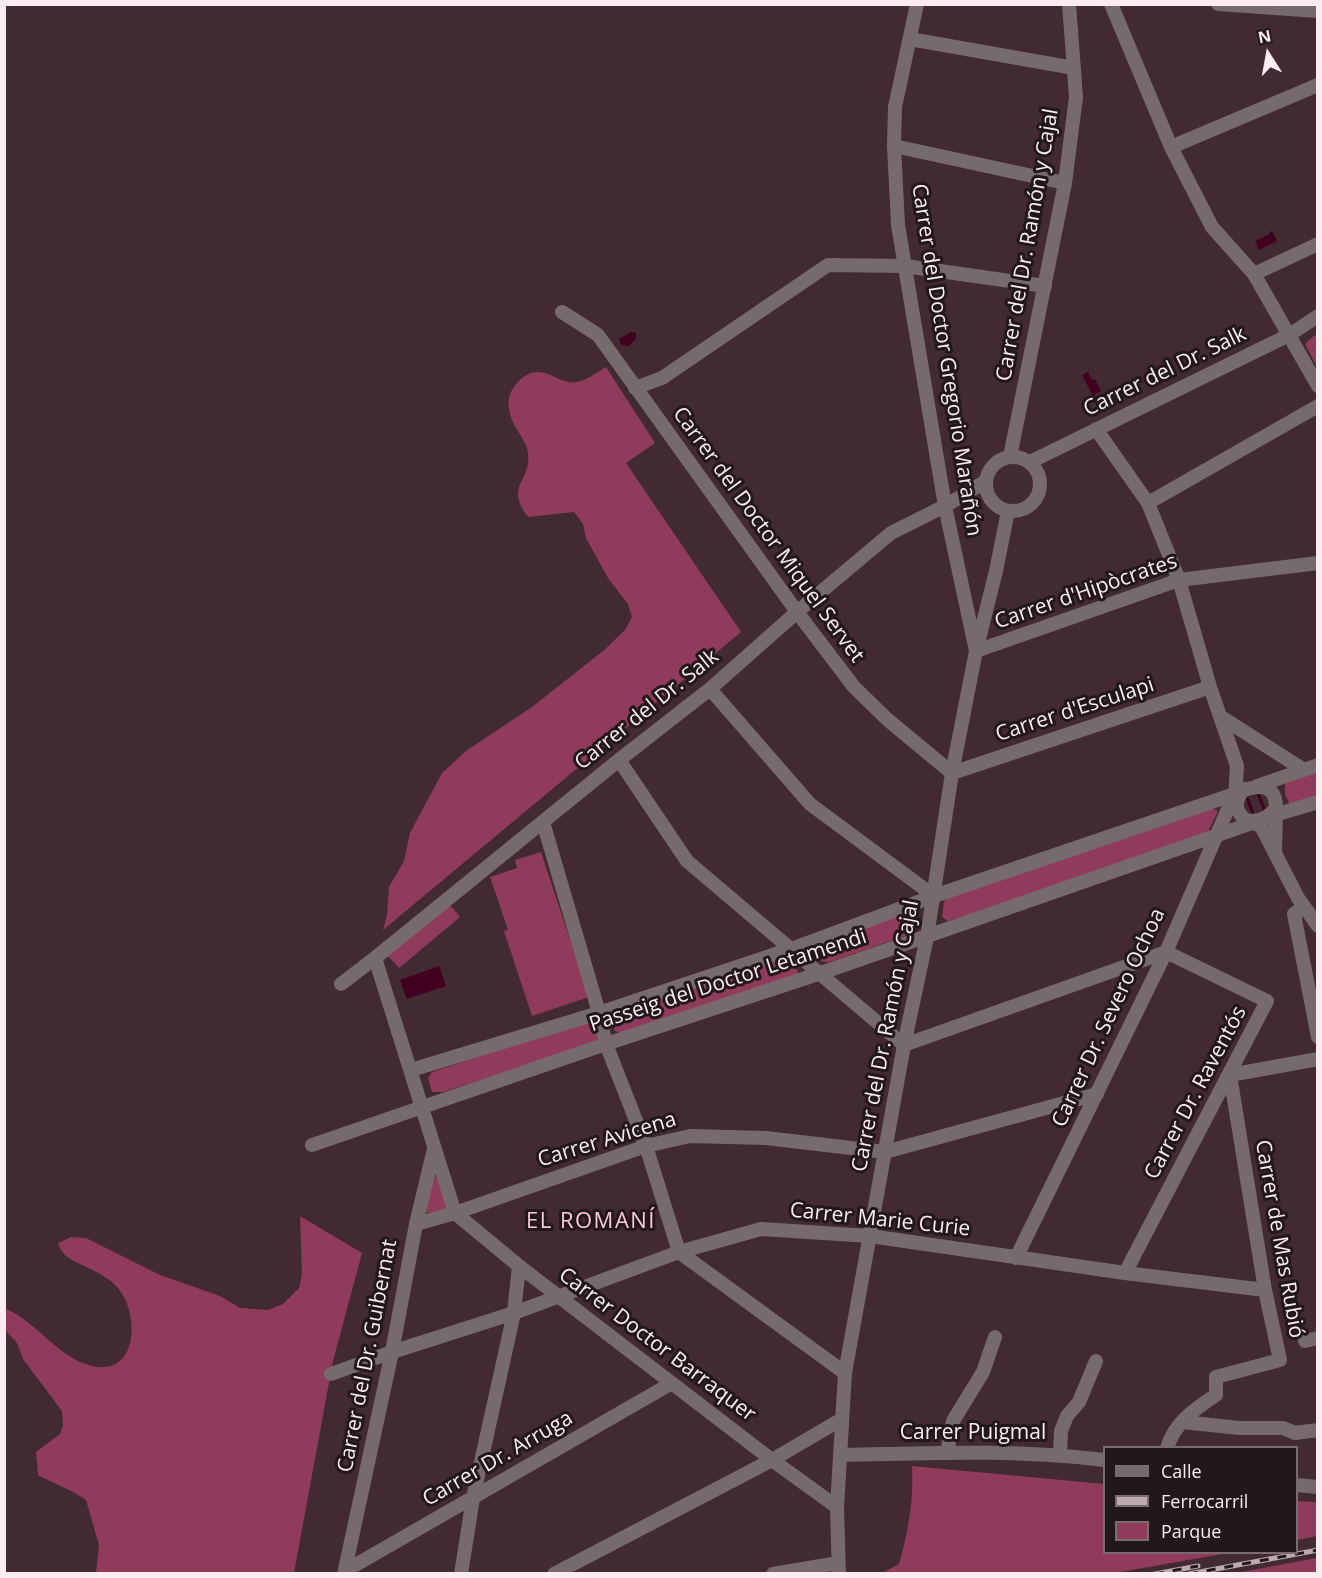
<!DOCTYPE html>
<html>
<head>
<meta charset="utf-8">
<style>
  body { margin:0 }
  #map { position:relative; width:1322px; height:1578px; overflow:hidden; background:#422a32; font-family:"Open Sans",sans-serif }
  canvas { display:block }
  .frame { position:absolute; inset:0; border:6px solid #fcecf0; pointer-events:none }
  .legend { position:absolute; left:1103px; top:1446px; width:195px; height:108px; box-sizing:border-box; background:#22171a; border:2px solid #796c70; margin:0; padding:8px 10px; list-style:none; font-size:18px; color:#fcecf0 }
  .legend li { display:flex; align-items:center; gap:12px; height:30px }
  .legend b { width:30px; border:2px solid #796c70 }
  .north { position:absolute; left:1238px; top:24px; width:60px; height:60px; -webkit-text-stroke:4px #22171a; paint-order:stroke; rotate:349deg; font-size:16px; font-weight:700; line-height:24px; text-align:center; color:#fcecf0 }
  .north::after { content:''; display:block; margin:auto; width:21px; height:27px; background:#fcecf0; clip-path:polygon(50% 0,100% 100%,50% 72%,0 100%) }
</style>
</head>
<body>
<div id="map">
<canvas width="1322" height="1578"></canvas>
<div class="frame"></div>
<ul class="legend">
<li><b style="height:8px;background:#776a6d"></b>Calle</li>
<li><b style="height:8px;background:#bdaaaf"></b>Ferrocarril</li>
<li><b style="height:16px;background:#903b5b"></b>Parque</li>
</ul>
<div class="north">N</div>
</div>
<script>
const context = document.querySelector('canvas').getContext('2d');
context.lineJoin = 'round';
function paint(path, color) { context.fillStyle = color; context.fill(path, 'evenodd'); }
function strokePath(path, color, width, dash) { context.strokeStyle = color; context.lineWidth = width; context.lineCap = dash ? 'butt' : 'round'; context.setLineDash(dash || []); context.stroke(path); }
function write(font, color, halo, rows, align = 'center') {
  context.font = font + ' "Open Sans",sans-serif'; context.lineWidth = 6; context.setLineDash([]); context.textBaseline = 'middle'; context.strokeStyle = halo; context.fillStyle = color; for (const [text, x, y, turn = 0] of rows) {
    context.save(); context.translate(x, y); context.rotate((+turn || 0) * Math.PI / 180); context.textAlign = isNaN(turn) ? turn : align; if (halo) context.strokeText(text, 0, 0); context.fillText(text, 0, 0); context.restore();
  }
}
paint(new Path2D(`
  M 1317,334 L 1317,367 L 1305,344 L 1311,338 Z
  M 606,367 L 655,443 L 626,463 L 741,632 L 383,930 L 387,915 L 389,887 L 404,861 L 410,833 L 442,773 L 466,751 L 532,707 L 603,651 L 625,630 L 632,617 L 628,604 L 608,578 L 586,538 L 583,524 L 574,512 L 528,517 C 504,485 532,481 528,453 C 526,437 511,428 509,408 C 507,398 511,390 517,383 C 541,357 556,386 577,382 C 587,380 597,372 606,367 Z
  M 1317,771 L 1317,795 L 1290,805 L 1285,794 L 1285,782 Z
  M 1212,808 L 1218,811 L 1207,834 L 956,919 L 948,921 L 942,917 L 944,902 L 949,895 Z
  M 541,852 L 589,997 L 532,1016 L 504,931 L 508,930 L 490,877 L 517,868 L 515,860 Z
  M 449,904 L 460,917 L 399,968 L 388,956 Z
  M 914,911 L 917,914 L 916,929 L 910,934 L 833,961 C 821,965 816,958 812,947 L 906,912 Z
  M 779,958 L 795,967 L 799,974 L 623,1033 L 615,1031 L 611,1016 Z
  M 584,1022 L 595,1024 L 598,1042 L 443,1092 L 432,1092 L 428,1078 L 432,1072 Z
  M 432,1174 L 437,1178 L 449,1205 L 444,1210 L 427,1213 L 423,1209 Z
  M 300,1216 L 362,1253 L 333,1361 L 294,1573 L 96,1573 L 99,1545 L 86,1500 C 71,1489 54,1484 38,1475 L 36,1452 L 60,1434 L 63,1426 L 62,1411 L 23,1359 L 17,1343 L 5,1330 L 4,1308 C 37,1321 56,1357 92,1366 C 139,1377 140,1312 117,1287 C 104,1272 82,1267 66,1256 L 61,1250 L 58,1243 L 71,1237 L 86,1238 L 160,1275 L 220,1296 L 240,1308 L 268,1310 L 283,1304 L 299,1288 L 302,1274 Z
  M 912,1466 L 1104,1484 L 1104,1552 L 1228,1553 L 1115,1573 L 882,1573 L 899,1564 C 908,1532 914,1500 912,1466 Z
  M 1296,1501 L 1317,1502 L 1317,1536 L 1297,1540 Z
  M 1317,1558 L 1317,1573 L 1236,1573 Z`), '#903b5b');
paint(new Path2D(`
  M 1272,231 L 1277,241 L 1259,250 L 1255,241 L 1270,234 L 1269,232 Z
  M 631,332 L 636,333 L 636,339 L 629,346 L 621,345 L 619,339 Z
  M 1088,372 L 1092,380 L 1095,379 L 1101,391 L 1093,396 L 1082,375 Z
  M 439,966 L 446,986 L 407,999 L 400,980 Z`), '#41001e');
strokePath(new Path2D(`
  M 1258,793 L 1265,812
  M 1246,795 L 1254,816`), '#41001e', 3);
strokePath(new Path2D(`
  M 917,4 L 895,107 L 894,146 L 898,225 L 945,506 L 976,651 L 1179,580 L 1318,563
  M 1111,4 L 1171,147 L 1212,227 L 1254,274 L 1318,386
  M 1218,4 L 1318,11
  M 910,39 L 1074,68
  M 894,146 L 1065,183
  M 1171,147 L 1318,85
  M 1254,274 L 1318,244
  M 562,312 L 598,335 L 797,612 L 854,687 L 888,720 L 952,773 L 1210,687
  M 635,388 L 662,378 L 828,265 L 905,266 L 1045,286
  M 1096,429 L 1148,503 L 1179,580 L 1210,687 L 1237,766 L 1235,800
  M986 484a27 27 0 1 1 54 0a27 27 0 1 1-54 0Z
  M 1010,457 L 1065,183 L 1076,97 L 1069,4
  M 1030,462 L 1289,335 L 1318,316
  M 1148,503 L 1318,406
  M 710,689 L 810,804 L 934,896
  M 1221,717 L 1304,770
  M 619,760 L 687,861 L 904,1045 L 1166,952 L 1267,1001 L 1125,1273
  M 1257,786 L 1318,765
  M 1268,817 L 1318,802
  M 1247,821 L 1259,825 L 1262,828 L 1298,898 L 1318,926
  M 543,822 L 597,1006 L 606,1044 L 646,1146 L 679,1252 L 845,1373
  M 1275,852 L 1276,809
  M 1304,906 L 1294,914 L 1318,1037
  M 375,958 L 455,1213 L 519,1266 L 772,1460 L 837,1507
  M 341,984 L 375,958 L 619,760 L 710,689 L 797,612 L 891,533 L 945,506 L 986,481
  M 411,1070 L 599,1013 L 791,949 L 934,896 L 1229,796 C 1247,788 1276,776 1276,808 C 1268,818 1258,823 1246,820 C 1234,811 1234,799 1245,789
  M 312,1145 L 606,1044 L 821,973 L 1258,821
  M 416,1224 L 455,1213 L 646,1146 L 690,1136 L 766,1138 L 885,1152 L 1097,1094
  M 1016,1258 L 1166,952 L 1234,795
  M 1305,1341 L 1318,1338
  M 331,1374 L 392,1352 L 514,1313 L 679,1252 L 761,1229 L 870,1236 L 1125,1273 L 1265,1290
  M 1182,1422 L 1240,1428 L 1283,1428 L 1295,1433 L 1318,1430
  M 1167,1448 C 1175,1422 1195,1409 1216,1395 L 1216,1377 L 1280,1360 L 1265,1290 L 1230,1075 L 1318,1059
  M 947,1453 L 953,1421 L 983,1372 L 995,1337
  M 1060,1454 L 1061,1431 L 1067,1416 L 1079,1402 L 1096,1361
  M 840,1455 C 928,1453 1017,1449 1104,1460
  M 1296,1485 L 1318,1487
  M 345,1571 L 672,1383
  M 344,1574 L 392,1352 L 416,1224 L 434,1149
  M 461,1574 L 473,1498 L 514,1313 L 519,1266
  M 554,1574 L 772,1460 L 842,1419
  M 773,1574 L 838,1563
  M 839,1574 L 837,1507 L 845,1373 L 904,1045 L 927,937 L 952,773 L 976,651 L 996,571 L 1008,511`), '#776a6d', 14);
const rail = new Path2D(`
  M 1155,1574 L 1198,1566
  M 1189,1574 L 1318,1550`);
strokePath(rail, '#bdaaaf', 5);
strokePath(rail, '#22171a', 3, [9]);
write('21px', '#fcecf0', '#22171a', [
  ["Carrer del Dr. Ramón y Cajal",1028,245,-80],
  ["Carrer del Doctor Gregorio Marañón",946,360,81],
  ["Carrer del Dr. Salk",1165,372,-26],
  ["Carrer del Doctor Miquel Servet",768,535,54],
  ["Carrer d'Hipòcrates",1086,592,-19],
  ["Carrer del Dr. Salk",647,710,-39],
  ["Carrer d'Esculapi",1075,710,-18],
  ["Passeig del Doctor Letamendi",728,981,-18],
  ["Carrer Dr. Severo Ochoa",1109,1018,-65],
  ["Carrer del Dr. Ramón y Cajal",886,1036,-79],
  ["Carrer Dr. Raventós",1196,1093,-62],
  ["Carrer Avicena",607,1140,-17],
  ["Carrer Marie Curie",880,1220,6],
  ["Carrer de Mas Rubió",1279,1239,80],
  ["Carrer Doctor Barraquer",657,1345,37],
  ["Carrer del Dr. Guibernat",368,1356,-79],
  ["Carrer Puigmal",973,1433],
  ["Carrer Dr. Arruga",498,1459,-30]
]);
context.letterSpacing = '1.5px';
write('22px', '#fac8d7', '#22171a', [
  ["EL ROMANÍ",591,1222]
]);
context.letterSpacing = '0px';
</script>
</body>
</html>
